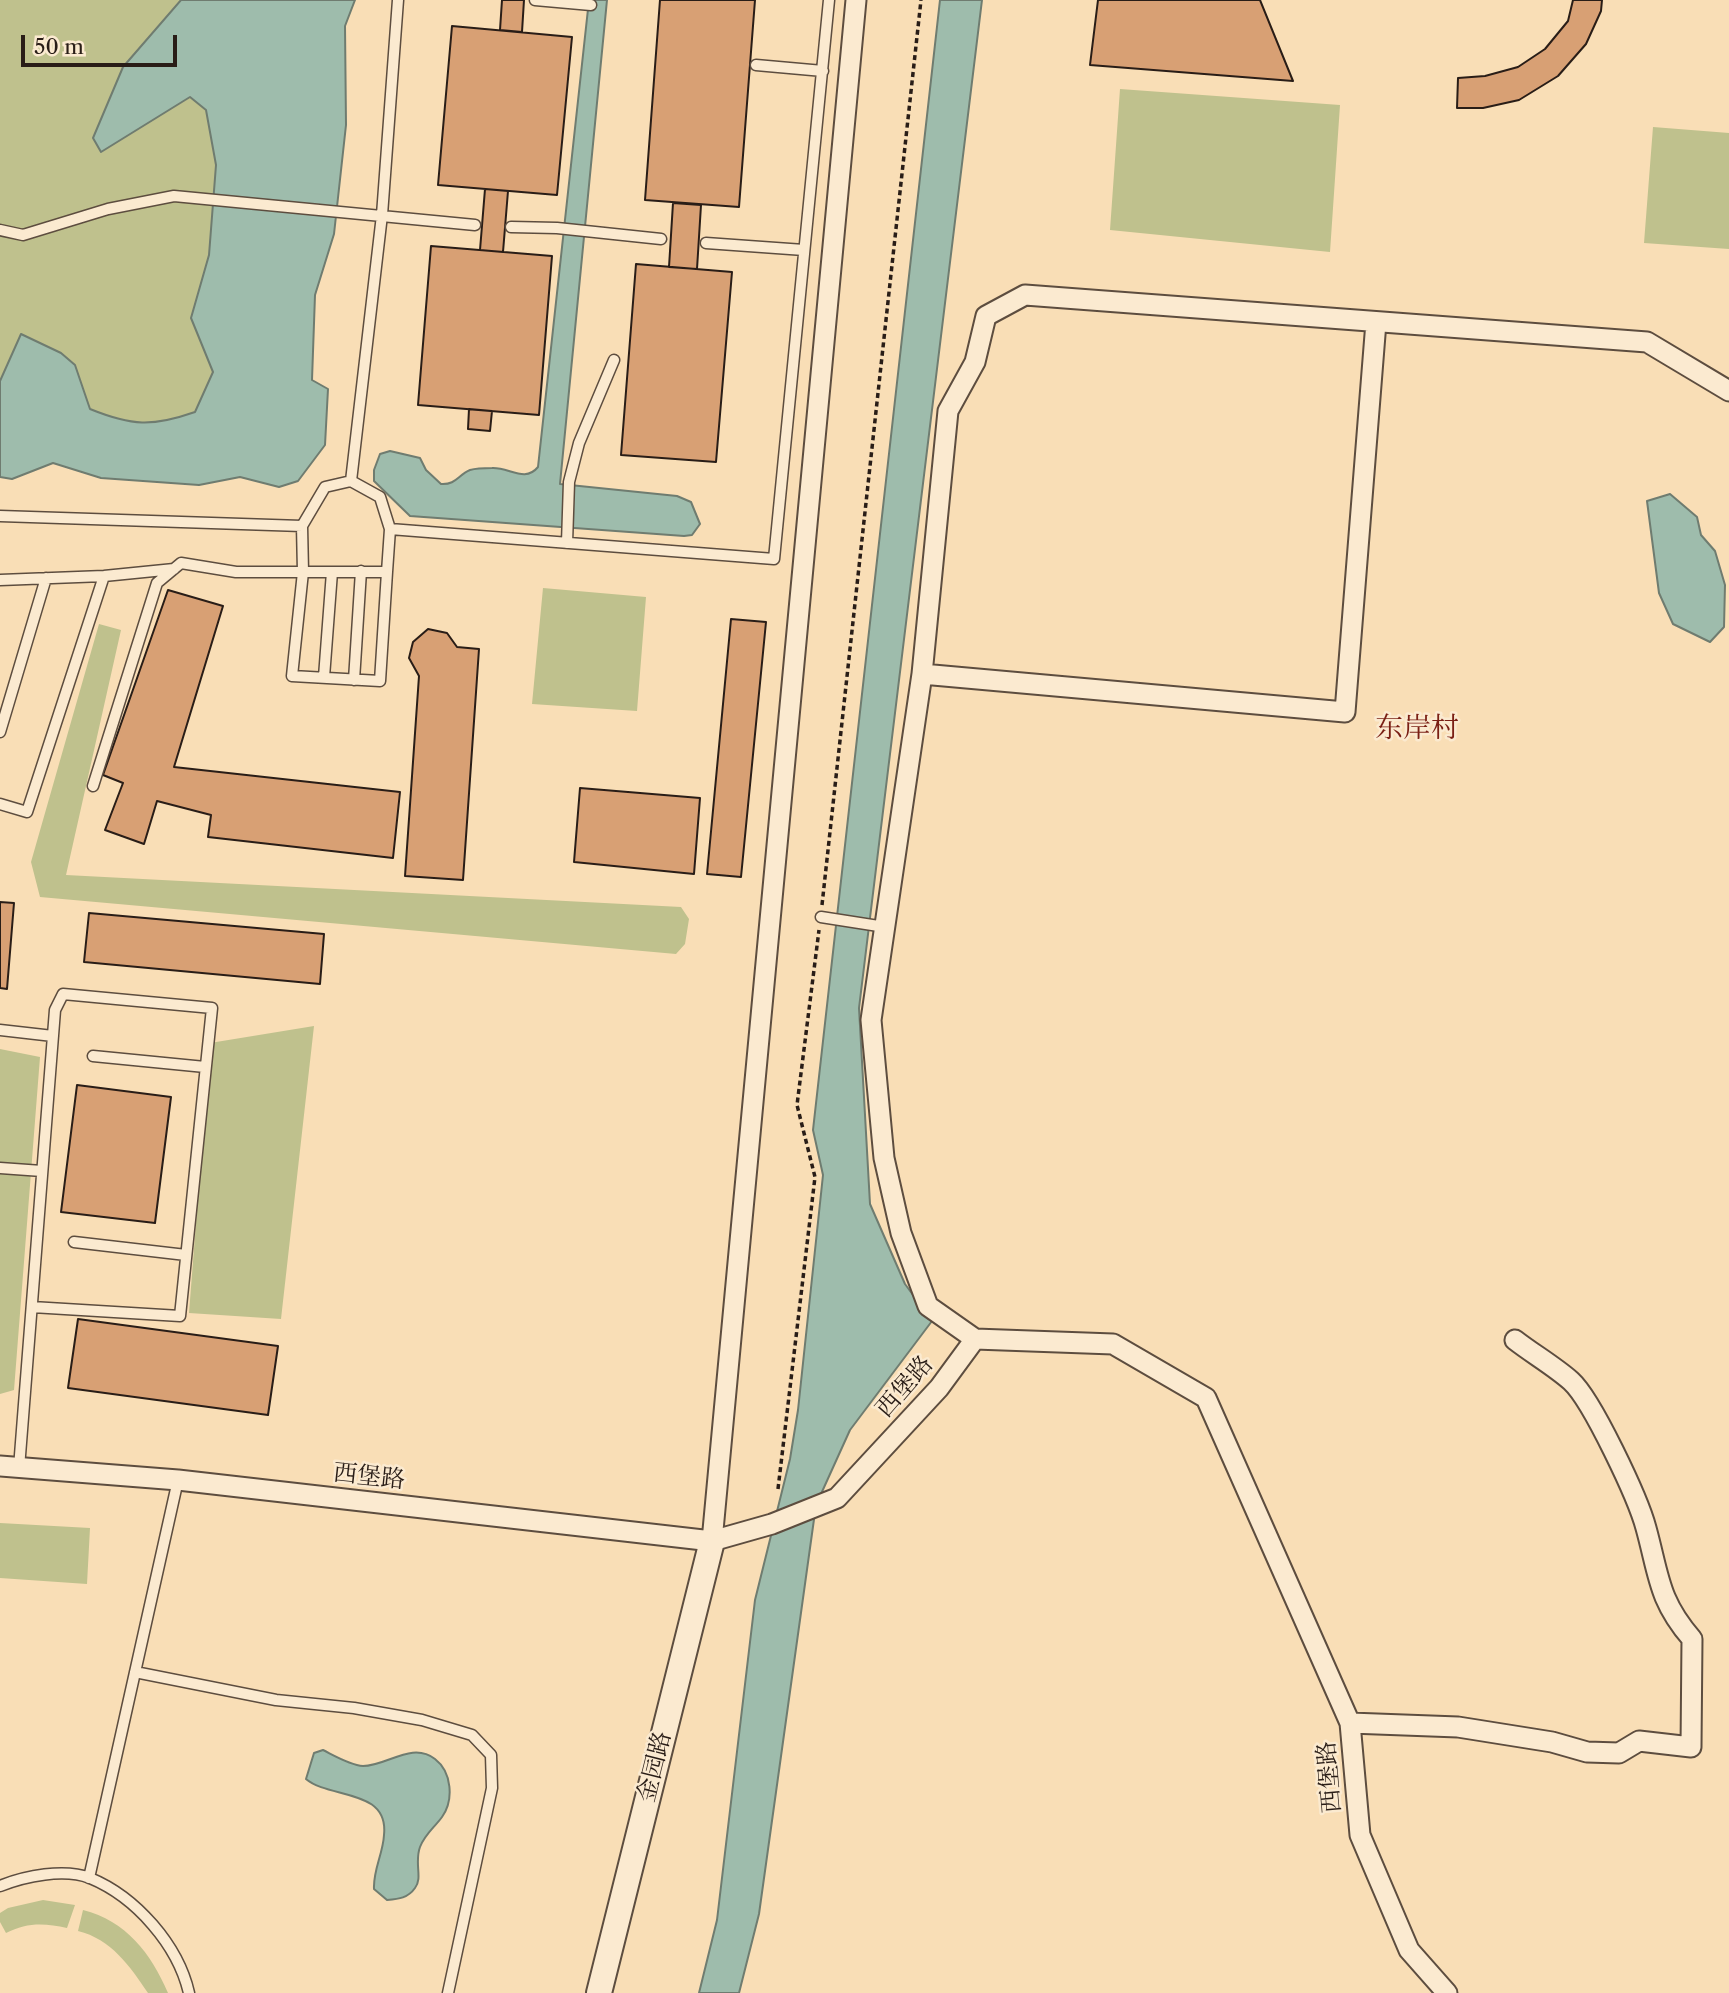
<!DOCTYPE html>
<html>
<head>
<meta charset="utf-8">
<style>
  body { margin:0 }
  #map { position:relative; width:1729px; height:1993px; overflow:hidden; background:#f9deb6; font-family:"Libre Caslon Text",serif }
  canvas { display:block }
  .scale { position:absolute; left:21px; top:35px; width:156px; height:32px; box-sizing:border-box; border:4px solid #291d17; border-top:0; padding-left:9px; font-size:21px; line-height:24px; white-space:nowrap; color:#291d17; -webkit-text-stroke:5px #fbead0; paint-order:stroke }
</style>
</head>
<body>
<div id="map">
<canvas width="1729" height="1993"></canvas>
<div class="scale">50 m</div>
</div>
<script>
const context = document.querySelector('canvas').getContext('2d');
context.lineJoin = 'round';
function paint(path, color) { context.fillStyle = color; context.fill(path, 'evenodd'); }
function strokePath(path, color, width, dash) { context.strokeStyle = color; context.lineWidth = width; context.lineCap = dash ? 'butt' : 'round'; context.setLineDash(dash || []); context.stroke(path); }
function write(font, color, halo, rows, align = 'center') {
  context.font = font + ' "Libre Caslon Text","Noto Serif SC",serif'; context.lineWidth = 5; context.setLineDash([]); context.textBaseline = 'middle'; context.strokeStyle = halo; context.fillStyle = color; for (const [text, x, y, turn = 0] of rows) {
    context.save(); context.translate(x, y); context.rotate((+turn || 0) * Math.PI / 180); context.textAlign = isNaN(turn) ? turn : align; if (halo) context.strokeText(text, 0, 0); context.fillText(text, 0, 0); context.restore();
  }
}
paint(new Path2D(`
  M 0,0 L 181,0 L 123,67 L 93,138 L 101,151 L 191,97 L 206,110 L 216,165 L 209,255 L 191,318 L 213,372 L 195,412 C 152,427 132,426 89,409 L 75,365 L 21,335 L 0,381 Z
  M 1120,89 L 1340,105 L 1330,252 L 1110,230 Z
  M 1653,127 L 1729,133 L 1729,249 L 1644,243 Z
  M 543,588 L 646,597 L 637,711 L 532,704 Z
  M 99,624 L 121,630 L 66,875 L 681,907 L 689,919 L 685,944 L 676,954 L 40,897 L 31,862 Z
  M 314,1026 L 281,1319 L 189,1313 L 210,1043 Z
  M 0,1049 L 40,1057 L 14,1390 L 0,1394 Z
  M 0,1523 L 90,1528 L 87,1584 L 0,1578 Z
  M 43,1900 L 75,1905 L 67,1928 C 45,1923 27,1922 6,1933 L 0,1922 L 0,1913 L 8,1908 Z
  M 83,1910 C 126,1921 151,1953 168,1993 L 148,1993 C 130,1966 111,1939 78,1931 Z`), '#bfc18d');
const water = new Path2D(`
  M 181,0 L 355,0 L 345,26 L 346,125 L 334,234 L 315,295 L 312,380 L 328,389 L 325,445 L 298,481 L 279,487 L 240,477 L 199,485 L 101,478 L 53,463 L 12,479 L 0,477 L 0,381 L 21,334 L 61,353 L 75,365 L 90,409 C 132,426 152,427 195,412 L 213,372 L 191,318 L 209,255 L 216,165 L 206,110 L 190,97 L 101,152 L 93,138 L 123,67 Z
  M 589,0 L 607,0 L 560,484 L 677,496 L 691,502 L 700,524 L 692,535 L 684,536 L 410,516 L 374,481 L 374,470 L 380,454 L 390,451 L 420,458 L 426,470 L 441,484 C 456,485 458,475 470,470 C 477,468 485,468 492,468 C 509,467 525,483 538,467 Z
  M 940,0 L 982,0 L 859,1008 L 870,1204 L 905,1284 L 932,1321 L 850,1430 L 816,1505 L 759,1914 L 739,1993 L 699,1993 L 717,1920 L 755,1600 L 790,1459 L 798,1410 L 823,1175 L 813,1130 Z
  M 1670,494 L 1697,517 L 1701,535 L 1715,551 L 1725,585 L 1724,627 L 1710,642 L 1673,624 L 1659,593 L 1647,501 Z
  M 323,1750 C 335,1756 350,1765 363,1766 C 387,1766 412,1741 435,1759 C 452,1772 454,1800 442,1817 C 434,1828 425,1834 420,1847 C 414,1863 423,1878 415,1888 C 408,1898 399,1899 387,1900 L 374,1889 C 373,1870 383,1854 384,1835 C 389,1788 329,1799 306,1779 L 314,1753 Z`);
paint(water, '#9ebcac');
strokePath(water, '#6f7c70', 2);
const building = new Path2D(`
  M 502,0 L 524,0 L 522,32 L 500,30 Z
  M 660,0 L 755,0 L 739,207 L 645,200 Z
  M 1098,0 L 1260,0 L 1293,81 L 1090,65 Z
  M 1573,0 L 1602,0 L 1601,11 L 1586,44 L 1558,76 L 1519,100 L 1483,108 L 1457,108 L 1458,78 L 1485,76 L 1518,67 L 1545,49 L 1568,21 Z
  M 452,26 L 572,37 L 557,195 L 438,185 Z
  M 485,189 L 508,191 L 503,252 L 480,250 Z
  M 673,203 L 701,205 L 697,269 L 669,267 Z
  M 431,246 L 552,256 L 539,415 L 418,405 Z
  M 636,264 L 732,272 L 716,462 L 621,455 Z
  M 469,409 L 492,411 L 490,431 L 468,429 Z
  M 168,590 L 223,606 L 174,767 L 400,792 L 393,858 L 208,837 L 211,815 L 157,801 L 144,844 L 105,830 L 123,783 L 103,775 Z
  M 731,619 L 766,622 L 741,877 L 707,874 Z
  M 428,629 L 447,633 L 457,647 L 479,649 L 463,880 L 405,876 L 419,676 L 409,658 L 413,642 Z
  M 580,788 L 700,798 L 694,874 L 574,862 Z
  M 0,902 L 14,903 L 7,989 L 0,988 Z
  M 89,913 L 324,934 L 320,984 L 84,962 Z
  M 77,1085 L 171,1097 L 155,1223 L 61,1212 Z
  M 78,1319 L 278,1346 L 268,1415 L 68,1388 Z`);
paint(building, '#d8a074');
strokePath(building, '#291d17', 2);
const service = new Path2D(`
  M 535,0 L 591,5
  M 756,65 L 823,71
  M 511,227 L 557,228 L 661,239
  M 0,230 L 23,235 L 108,209 L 174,196 L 475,225
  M 706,243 L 804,250
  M 351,481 L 382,215 L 398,0
  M 351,481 L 380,497 L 390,529 L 387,572 L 303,572 L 302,526 L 325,487 Z
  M 0,516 L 302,526
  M 390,529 L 774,559 L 829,0
  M 567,543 L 569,482 L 579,443 L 614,360
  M 0,580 L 104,576 L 174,569
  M 324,677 L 332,572
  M 354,680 L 361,571
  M 0,732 L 46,578
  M 93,786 L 157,583 L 181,563 L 236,572 L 303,572 L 292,676 L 380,681 L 387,572
  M 0,804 L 27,812 L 104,576
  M 821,917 L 885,927
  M 0,1030 L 53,1036
  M 93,1056 L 205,1067
  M 0,1168 L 42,1171
  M 74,1242 L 186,1255
  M 19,1468 L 55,1010 L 63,994 L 212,1008 L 180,1316 L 32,1307
  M 135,1672 L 276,1700 L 354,1708 L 422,1720 L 472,1735 L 491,1755 L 492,1788 L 448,1993
  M 89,1878 L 178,1480
  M 0,1886 C 25,1876 64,1868 90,1878 C 136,1897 178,1945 189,1993`);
const minor = new Path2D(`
  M 922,674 L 1345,712 L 1376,322
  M 975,1339 L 928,1306 L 901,1233 L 884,1158 L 871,1020 L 922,674 L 948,411 L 975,362 L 986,316 L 1025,295 L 1647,342 L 1729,391
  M 0,1466 L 178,1480 L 712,1541 L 772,1524 L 837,1498 L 939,1388 L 975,1339 L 1113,1344 L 1206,1398 L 1350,1723 L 1360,1835 L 1409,1950 L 1447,1993
  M 712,1541 L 856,0
  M 1350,1723 L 1458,1727 L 1552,1742 L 1587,1752 L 1619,1753 L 1639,1741 L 1691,1747 L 1692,1639 C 1658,1600 1659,1575 1646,1528 C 1638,1498 1592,1400 1571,1381 C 1554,1366 1533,1354 1515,1340`);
const tertiary = new Path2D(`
  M 599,1993 L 712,1541`);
strokePath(service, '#5d4d3f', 13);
strokePath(minor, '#5d4d3f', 23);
strokePath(tertiary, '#5d4d3f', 28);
strokePath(new Path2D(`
  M 822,905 L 921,0
  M 778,1489 L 815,1177 L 797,1105 L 819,930`), '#291d17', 3.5, [5, 3.5]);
strokePath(service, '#fbead0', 10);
strokePath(minor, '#fbead0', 19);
strokePath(tertiary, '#fbead0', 24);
write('24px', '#291d17', '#fbead0', [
  ["西堡路",905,1387,-49],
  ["西堡路",369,1477,6],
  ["金园路",655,1767,-76],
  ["西堡路",1330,1777,-95]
]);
write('28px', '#7a1f14', '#fbead0', [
  ["东岸村",1417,729]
]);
</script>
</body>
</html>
